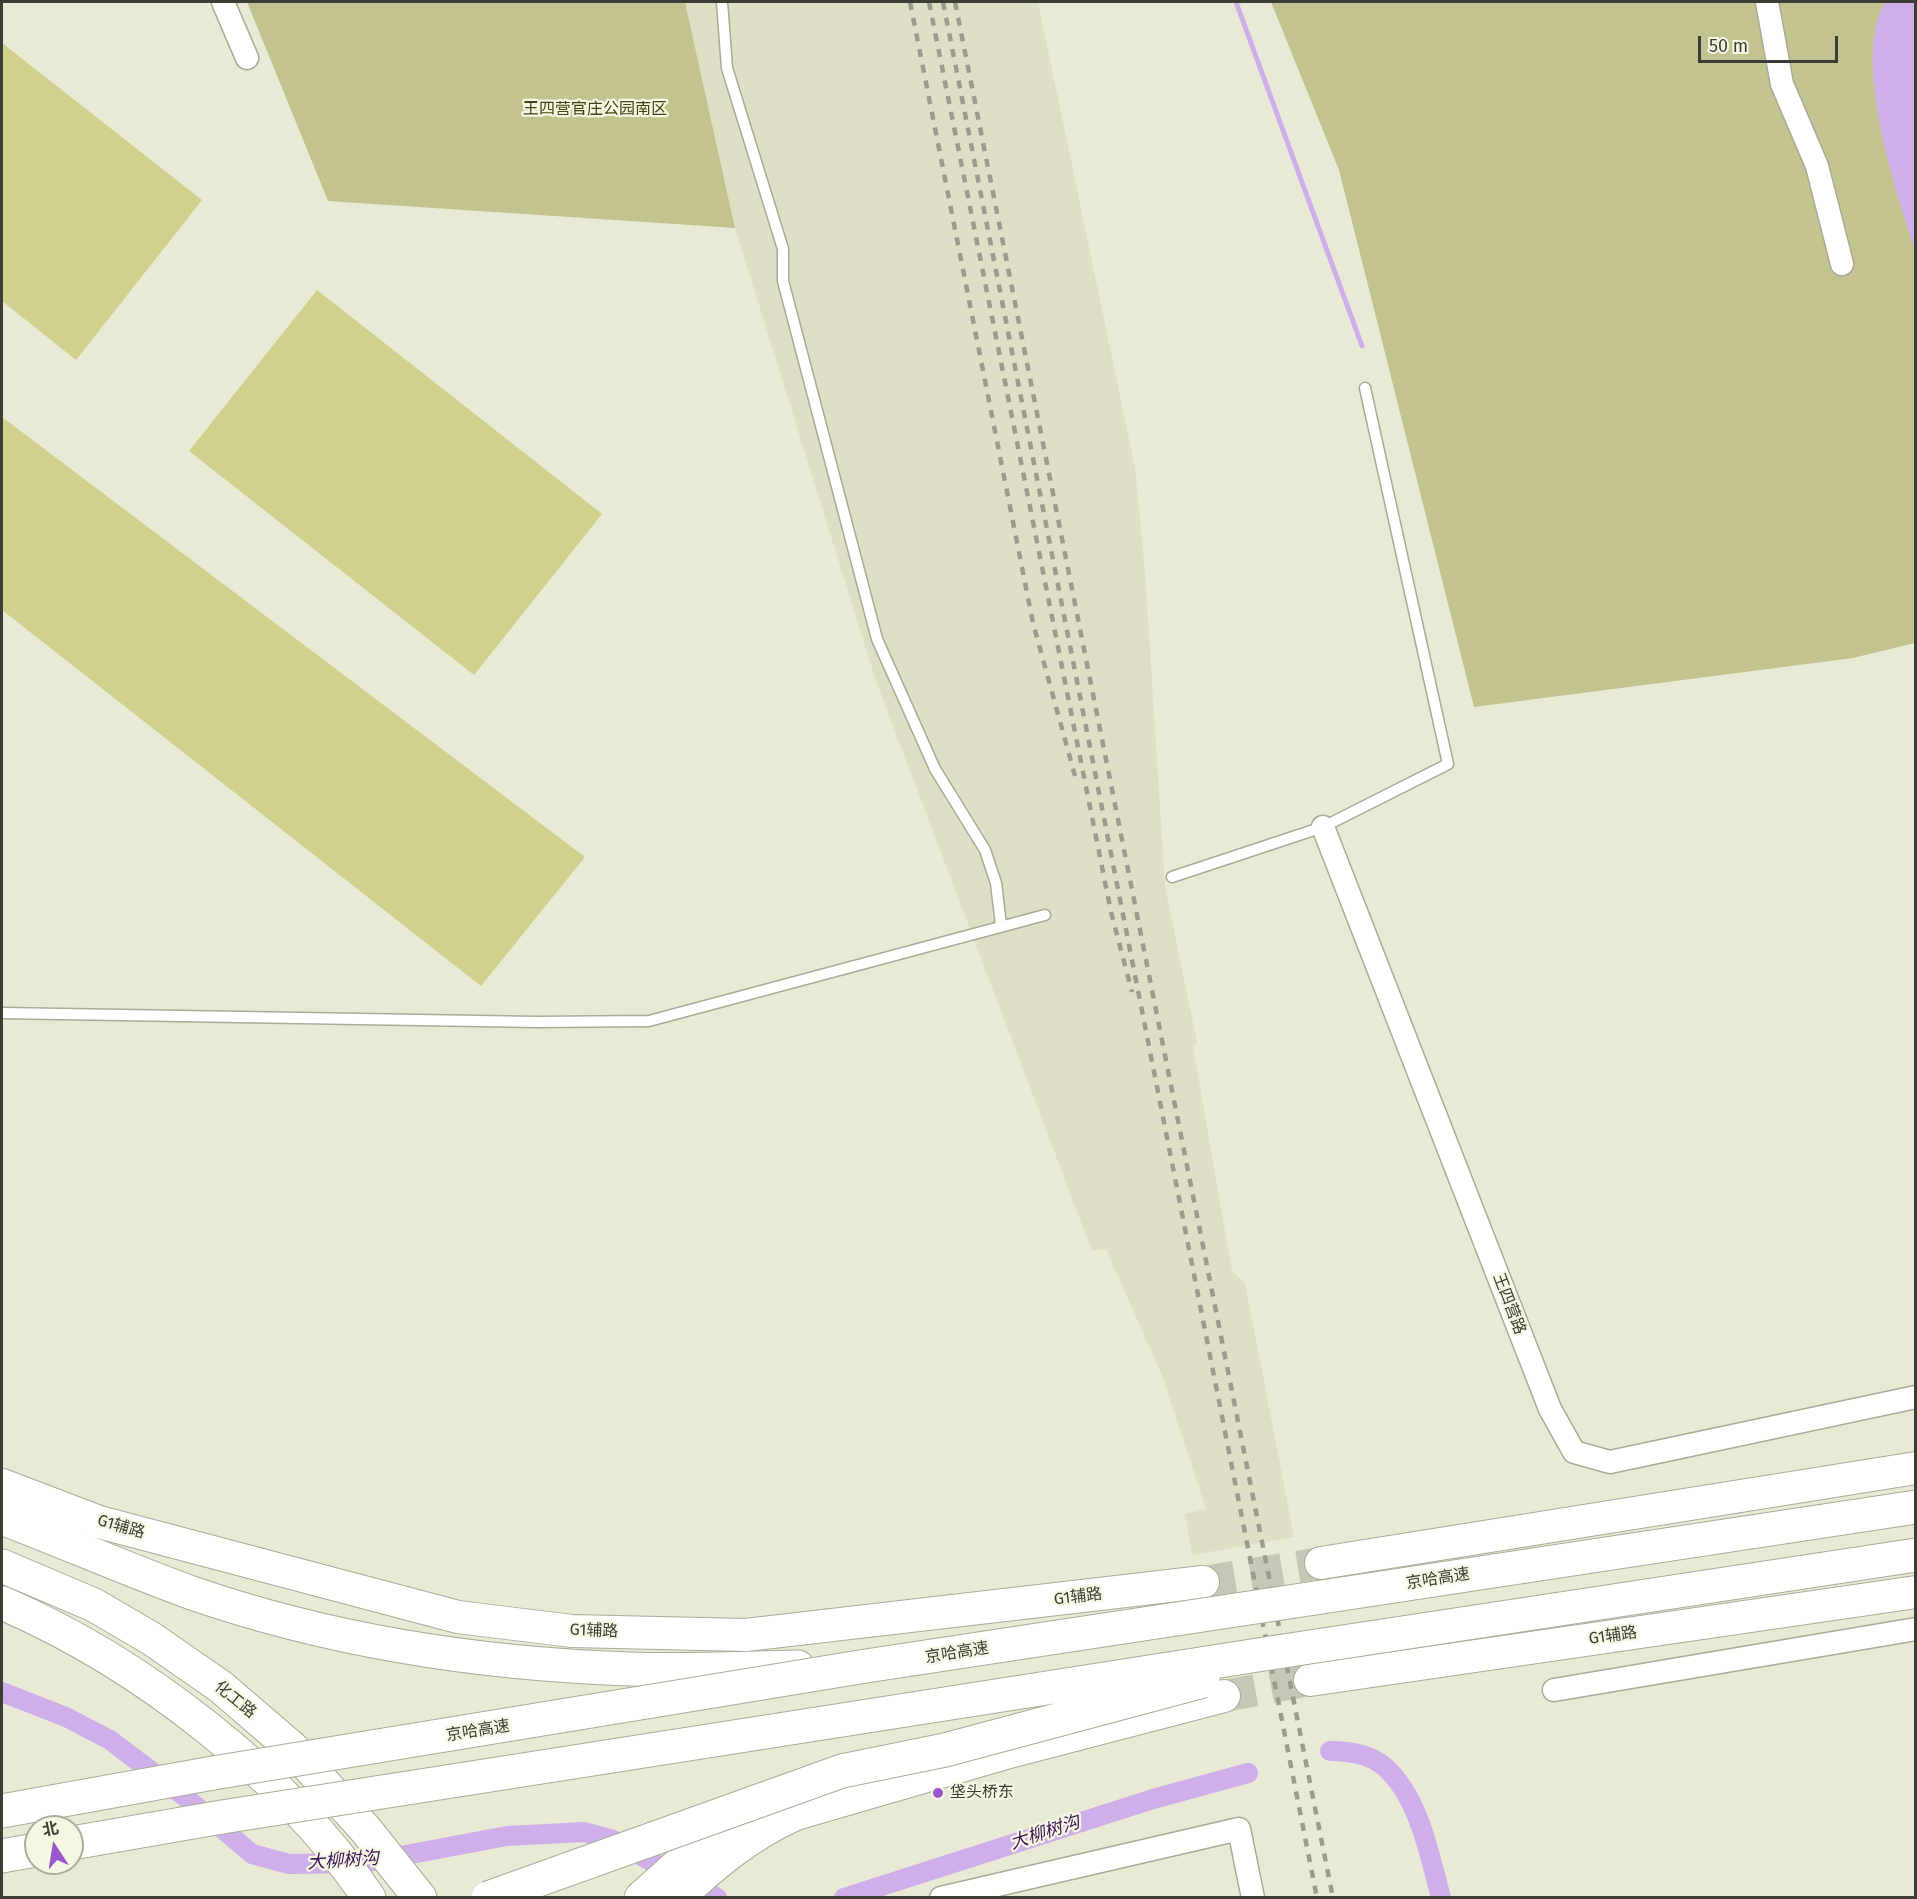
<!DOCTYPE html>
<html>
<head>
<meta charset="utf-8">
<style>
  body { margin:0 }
  #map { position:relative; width:1917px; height:1899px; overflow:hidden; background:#e9ead6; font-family:"Fira Sans","Noto Sans SC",sans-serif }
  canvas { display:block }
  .frame { position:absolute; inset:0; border:3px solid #3c3d35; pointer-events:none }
  .north { position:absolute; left:24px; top:1815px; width:60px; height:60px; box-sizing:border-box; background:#f6f7e3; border:2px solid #acad9d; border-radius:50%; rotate:348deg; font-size:16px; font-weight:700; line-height:24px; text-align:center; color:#3c3d35 }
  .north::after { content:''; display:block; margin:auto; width:21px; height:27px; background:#9b56cb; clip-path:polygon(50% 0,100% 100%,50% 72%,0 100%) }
  .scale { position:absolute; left:1698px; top:36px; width:140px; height:27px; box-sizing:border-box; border:3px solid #3c3d35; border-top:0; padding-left:8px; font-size:18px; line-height:21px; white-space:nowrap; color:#3c3d35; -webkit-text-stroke:4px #f6f7e3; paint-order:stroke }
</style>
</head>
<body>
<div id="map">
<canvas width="1917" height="1899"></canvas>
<div class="frame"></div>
<div class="north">北</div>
<div class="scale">50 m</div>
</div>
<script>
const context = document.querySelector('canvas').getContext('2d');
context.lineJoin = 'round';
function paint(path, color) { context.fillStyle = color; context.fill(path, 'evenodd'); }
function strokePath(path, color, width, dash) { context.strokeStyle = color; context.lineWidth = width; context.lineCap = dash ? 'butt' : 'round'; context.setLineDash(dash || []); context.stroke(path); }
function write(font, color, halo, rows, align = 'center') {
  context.font = font + ' "Fira Sans","Noto Sans SC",sans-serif'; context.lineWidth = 4.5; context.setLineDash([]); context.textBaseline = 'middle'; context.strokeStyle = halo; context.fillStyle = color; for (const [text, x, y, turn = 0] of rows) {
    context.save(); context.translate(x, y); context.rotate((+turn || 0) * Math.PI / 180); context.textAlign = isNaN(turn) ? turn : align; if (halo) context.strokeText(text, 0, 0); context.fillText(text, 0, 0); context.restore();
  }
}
paint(new Path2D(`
  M 685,2 L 1038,2 L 1135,468 L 1145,571 L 1165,887 L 1197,1042 L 1193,1047 L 1232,1271 L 1245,1283 L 1294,1537 L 1192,1555 L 1185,1514 L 1206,1509 L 1162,1375 L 1106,1249 L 1092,1251 L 876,681 L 735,228 Z`), '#dedfc4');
paint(new Path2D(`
  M 247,2 L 685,2 L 735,228 L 328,201 Z
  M 1271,2 L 1915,2 L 1915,643 L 1853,658 L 1474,707 L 1339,170 Z`), '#c2c38f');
paint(new Path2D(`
  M 1885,2 L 1915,2 L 1915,251 C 1896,190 1851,61 1885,2 Z`), '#cfafea');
strokePath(new Path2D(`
  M 1236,2 L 1362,346`), '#cfafea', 5);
strokePath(new Path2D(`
  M 2,1692 L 66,1717 L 110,1740 L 184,1796 L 252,1854 L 289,1864 L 363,1863 L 507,1836 L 584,1832 L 613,1840 L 717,1898
  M 1330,1751 C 1349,1751 1371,1754 1386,1768 C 1419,1798 1430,1856 1441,1898
  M 844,1898 L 1153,1799 L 1248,1773`), '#cfafea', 20);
paint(new Path2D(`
  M 2,43 L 202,200 L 76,360 L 2,301 Z
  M 317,290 L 602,514 L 474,675 L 189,451 Z
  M 2,417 L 585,857 L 481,986 L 2,610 Z`), '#cfd18d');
strokePath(new Path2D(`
  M 1203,1582 L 1321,1563
  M 1224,1696 L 1310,1680`), '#c6c7b6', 32, [32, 16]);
const lane = new Path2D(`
  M 722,2 L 727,68 L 783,249 L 783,281 L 877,639 L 935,769 L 985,850 L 996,883 L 1001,925
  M 1172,877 L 1323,827 L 1448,764 L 1365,388
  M 2,1013 L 537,1022 L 649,1021 L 1045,915`);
const street = new Path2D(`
  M 223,2 L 247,58
  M 1767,2 L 1782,84 L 1817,166 L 1842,264
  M 1323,827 L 1550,1409 L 1574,1452 L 1610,1462 L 1916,1397
  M 1554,1690 L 1916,1629
  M 941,1898 L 1239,1829 L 1253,1898`);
const secondary = new Path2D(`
  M 2,1485 L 99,1522 L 458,1617 L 572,1631 L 746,1635 L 1203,1582
  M 1321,1563 L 1916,1468
  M 1310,1680 L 1916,1592
  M 678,1898 C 716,1863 749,1835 796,1814 L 1013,1751 L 1224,1696`);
const primary = new Path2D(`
  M 2,1566 L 94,1605 L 152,1639 L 221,1687 L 292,1748 L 366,1830 L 420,1898
  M 2,1603 C 137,1661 286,1774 369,1898`);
const highway = new Path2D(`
  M 2,1518 C 65,1542 128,1570 192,1593 C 331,1641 483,1664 630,1669 C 686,1671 742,1668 798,1667
  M 2,1811 L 213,1773
  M 72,1843 L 222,1817
  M 2,1856 L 36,1850
  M 641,1898 L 743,1807`);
strokePath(lane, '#aaab97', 13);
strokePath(street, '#aaab97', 25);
strokePath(secondary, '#aaab97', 34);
strokePath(primary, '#aaab97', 35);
strokePath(highway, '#aaab97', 35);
strokePath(lane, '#fff', 10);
strokePath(street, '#fff', 22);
strokePath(secondary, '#fff', 32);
strokePath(primary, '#fff', 33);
strokePath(highway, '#fff', 33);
strokePath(new Path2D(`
  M 910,2 L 1033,623 L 1075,776
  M 929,2 L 1111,912 L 1132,992
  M 943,2 L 1317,1898
  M 955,2 L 1333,1898`), '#9b9c8d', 4.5, [8, 8]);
const highwayBridge = new Path2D(`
  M 213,1773 L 866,1666 L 1916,1507
  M 222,1817 L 1277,1652 L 1916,1555
  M 488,1898 L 842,1771 L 945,1750 L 1203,1681`);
strokePath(highwayBridge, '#aaab97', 35, []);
strokePath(highwayBridge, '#fff', 33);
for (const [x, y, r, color] of [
  [938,1793,6,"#9b56cb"]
]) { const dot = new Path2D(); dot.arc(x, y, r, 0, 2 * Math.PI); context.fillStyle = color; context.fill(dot); strokePath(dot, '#f6f7e3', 2); }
write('16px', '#444410', '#f6f7e3', [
  ["王四营官庄公园南区",595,110]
]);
write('16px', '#3c3d35', '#f6f7e3', [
  ["王四营路",1509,1304,69],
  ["G1辅路",121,1527,16],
  ["京哈高速",1438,1579,-9],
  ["G1辅路",1078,1597,-7],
  ["G1辅路",594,1631,2],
  ["G1辅路",1613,1636,-8],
  ["京哈高速",957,1653,-9],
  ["化工路",235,1700,39],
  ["京哈高速",478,1731,-9]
]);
write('16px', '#3c3d35', '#f6f7e3', [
  ["垡头桥东",950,1793]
], 'left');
write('italic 18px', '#3e1458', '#f6f7e3', [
  ["大柳树沟",1045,1833,-18],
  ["大柳树沟",343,1861,-4]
]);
</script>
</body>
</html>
